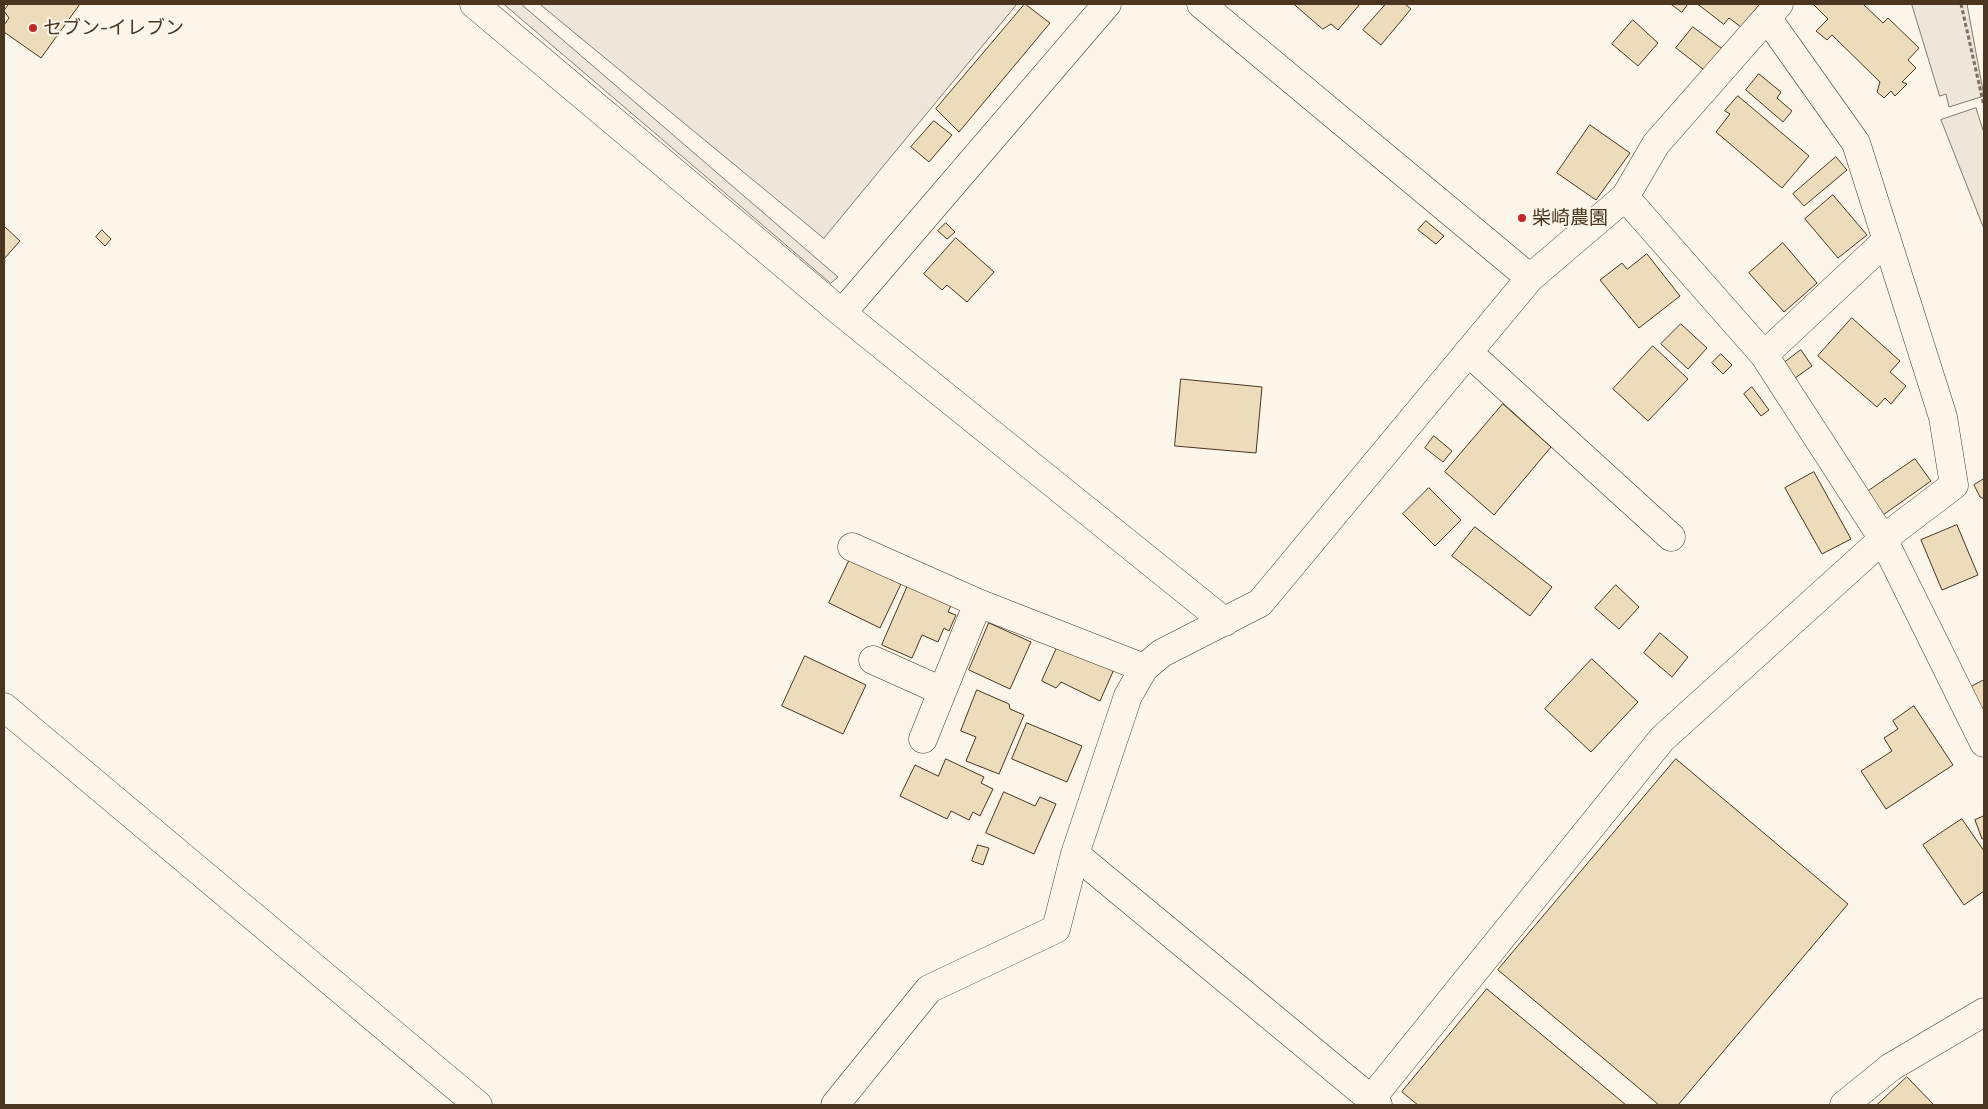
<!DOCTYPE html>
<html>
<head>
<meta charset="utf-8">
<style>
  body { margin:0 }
  #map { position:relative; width:1988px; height:1109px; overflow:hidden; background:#fbf6e9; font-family:Figtree,sans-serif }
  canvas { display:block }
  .frame { position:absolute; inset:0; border:5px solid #4a3520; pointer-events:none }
</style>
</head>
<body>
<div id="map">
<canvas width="1988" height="1109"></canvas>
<div class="frame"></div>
</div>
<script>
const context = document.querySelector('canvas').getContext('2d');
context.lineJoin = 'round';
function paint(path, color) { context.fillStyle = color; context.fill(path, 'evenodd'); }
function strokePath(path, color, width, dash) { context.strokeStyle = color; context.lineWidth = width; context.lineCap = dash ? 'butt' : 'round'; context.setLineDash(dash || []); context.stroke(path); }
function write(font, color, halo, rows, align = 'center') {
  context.font = font + ' Figtree,"Noto Sans JP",sans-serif'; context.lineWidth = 4; context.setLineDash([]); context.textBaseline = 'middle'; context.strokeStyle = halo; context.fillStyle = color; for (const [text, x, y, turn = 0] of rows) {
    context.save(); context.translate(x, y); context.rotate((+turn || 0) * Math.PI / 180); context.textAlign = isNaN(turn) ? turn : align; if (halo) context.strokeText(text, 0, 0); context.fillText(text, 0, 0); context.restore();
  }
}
const green = new Path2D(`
  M 504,4 L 521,4 L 838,277 L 831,283 Z
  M 540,4 L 1017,4 L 824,238 Z
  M 1912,4 L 1967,4 L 1984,96 L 1949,107 L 1946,94 L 1940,96 Z
  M 1976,108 L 1984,133 L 1984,229 L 1941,120 Z`);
paint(green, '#ede6d9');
strokePath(green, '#887966', 1);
const building = new Path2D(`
  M 9,4 L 80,4 L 41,58 L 4,32 L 4,25 L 9,18 L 4,11 Z
  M 1025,4 L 1050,23 L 959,132 L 936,109 Z
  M 1294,4 L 1360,4 L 1338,30 L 1331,24 L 1323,29 Z
  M 1386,4 L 1405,4 L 1411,9 L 1381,45 L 1363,30 Z
  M 1671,4 L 1688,4 L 1682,12 Z
  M 1698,4 L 1760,4 L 1741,27 L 1729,18 L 1724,24 Z
  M 1815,4 L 1863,4 L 1883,23 L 1888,18 L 1919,48 L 1908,60 L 1916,68 L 1902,82 L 1907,84 L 1895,96 L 1891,91 L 1884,98 L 1877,92 L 1880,82 L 1832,35 L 1827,40 L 1816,31 L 1828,19 L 1814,5 Z
  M 1633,20 L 1658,43 L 1638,66 L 1612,44 Z
  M 1693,27 L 1725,51 L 1708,73 L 1676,48 Z
  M 1759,74 L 1781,92 L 1777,98 L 1792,111 L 1783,122 L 1746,90 Z
  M 1738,96 L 1809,156 L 1782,188 L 1716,132 L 1730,114 L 1725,111 Z
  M 934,121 L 952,135 L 929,162 L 911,147 Z
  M 1590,125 L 1630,153 L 1596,200 L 1557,173 Z
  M 1836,157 L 1847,170 L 1804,206 L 1793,194 Z
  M 1833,195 L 1867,235 L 1838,258 L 1805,219 Z
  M 1426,221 L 1444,236 L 1436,244 L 1418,230 Z
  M 946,223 L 955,232 L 947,239 L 938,231 Z
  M 4,226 L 20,241 L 4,259 Z
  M 102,230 L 111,239 L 105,246 L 96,237 Z
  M 956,238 L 994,272 L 967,302 L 947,285 L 942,290 L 924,274 Z
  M 1783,243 L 1817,283 L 1784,312 L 1749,273 Z
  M 1647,254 L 1680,296 L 1639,328 L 1600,280 L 1622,263 L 1627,269 Z
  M 1852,318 L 1900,361 L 1890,372 L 1906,386 L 1891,404 L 1885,398 L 1877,407 L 1818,356 Z
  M 1681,324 L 1707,348 L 1688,369 L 1661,344 Z
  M 1653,346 L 1688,379 L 1648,421 L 1613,389 Z
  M 1801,350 L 1812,366 L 1791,381 L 1780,366 Z
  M 1721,354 L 1732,365 L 1723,374 L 1712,363 Z
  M 1181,379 L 1262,387 L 1256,453 L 1175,446 Z
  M 1752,387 L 1769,410 L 1761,416 L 1744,394 Z
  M 1503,404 L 1551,447 L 1494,515 L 1445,472 Z
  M 1434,436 L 1452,451 L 1443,462 L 1425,448 Z
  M 1915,459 L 1931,481 L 1883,515 L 1867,492 Z
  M 1814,472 L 1851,539 L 1822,554 L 1785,488 Z
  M 1984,479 L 1984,499 L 1980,497 L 1974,485 Z
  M 1429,488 L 1461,520 L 1435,546 L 1403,514 Z
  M 1957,525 L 1978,575 L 1942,590 L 1921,540 Z
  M 1475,527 L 1552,587 L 1530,616 L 1452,556 Z
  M 850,559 L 901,584 L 880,628 L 829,603 Z
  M 909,583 L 953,601 L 948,612 L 956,615 L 949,631 L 944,628 L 938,642 L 922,635 L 912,658 L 882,645 Z
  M 1616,585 L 1639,607 L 1619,629 L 1595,608 Z
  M 989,623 L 1031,642 L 1010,689 L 969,670 Z
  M 1660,633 L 1688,657 L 1672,677 L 1644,653 Z
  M 1060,641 L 1115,667 L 1100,701 L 1061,682 L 1056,688 L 1042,681 Z
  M 805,656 L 866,685 L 843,734 L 782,706 Z
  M 1592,659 L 1638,702 L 1591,752 L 1545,709 Z
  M 1984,680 L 1984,714 L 1969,688 Z
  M 977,690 L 1009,704 L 1010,709 L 1024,715 L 999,774 L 966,761 L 976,737 L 961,731 Z
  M 1914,706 L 1953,765 L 1886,809 L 1861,771 L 1892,751 L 1884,738 L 1898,729 L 1893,721 Z
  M 1027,723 L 1082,746 L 1067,782 L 1012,759 Z
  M 946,759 L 984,777 L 981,783 L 993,789 L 980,816 L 973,812 L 969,820 L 951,811 L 947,819 L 900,796 L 915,765 L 938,776 Z
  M 1676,759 L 1848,904 L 1678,1105 L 1659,1105 L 1498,970 Z
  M 1004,792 L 1035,806 L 1040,797 L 1056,804 L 1034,854 L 986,833 Z
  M 1984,816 L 1984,838 L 1982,839 L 1975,820 Z
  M 1962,819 L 1984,851 L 1984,891 L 1964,905 L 1923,845 Z
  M 978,845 L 989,848 L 983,865 L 972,861 Z
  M 1487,989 L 1626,1105 L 1418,1105 L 1402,1092 Z
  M 1907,1077 L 1934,1105 L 1877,1105 Z`);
paint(building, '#ecdcbc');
strokePath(building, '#4a3520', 1);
const minor = new Path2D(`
  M 474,4 L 842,313 L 1225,622
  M 1201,4 L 1530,278
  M 1625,197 L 1764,355 L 1883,539 L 1984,743
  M 842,313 L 1107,4
  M 1468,352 L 1671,537
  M 1764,355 L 1887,240
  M 852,547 L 978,603 L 1144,668
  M 873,660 L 942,691
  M 4,707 L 478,1105
  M 923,739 L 978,603
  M 1075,854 L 1378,1105
  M 1371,1099 L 1662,739 L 1883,539 L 1954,485 L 1943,417 L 1856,143 L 1768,19
  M 835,1105 L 929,989 L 1056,929 L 1075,854 L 1128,696 L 1144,668 L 1162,653 L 1260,603 L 1530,278 L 1625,197 L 1656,144 L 1779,4
  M 1844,1105 L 1891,1067 L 1984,1012`);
strokePath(minor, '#4a3520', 29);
strokePath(new Path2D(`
  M 1961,4 L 1984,106`), '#7f6f5c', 3, [4, 2.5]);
strokePath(minor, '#fbf6e9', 28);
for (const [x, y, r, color] of [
  [33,28,5,"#c62828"],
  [1522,218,5,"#c62828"]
]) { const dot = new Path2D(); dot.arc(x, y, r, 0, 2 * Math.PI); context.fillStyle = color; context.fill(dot); strokePath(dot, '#fbf6e9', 2); }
write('19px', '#4a3520', '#fbf6e9', [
  ["セブン-イレブン",43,28],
  ["柴崎農園",1532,218]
], 'left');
</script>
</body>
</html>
